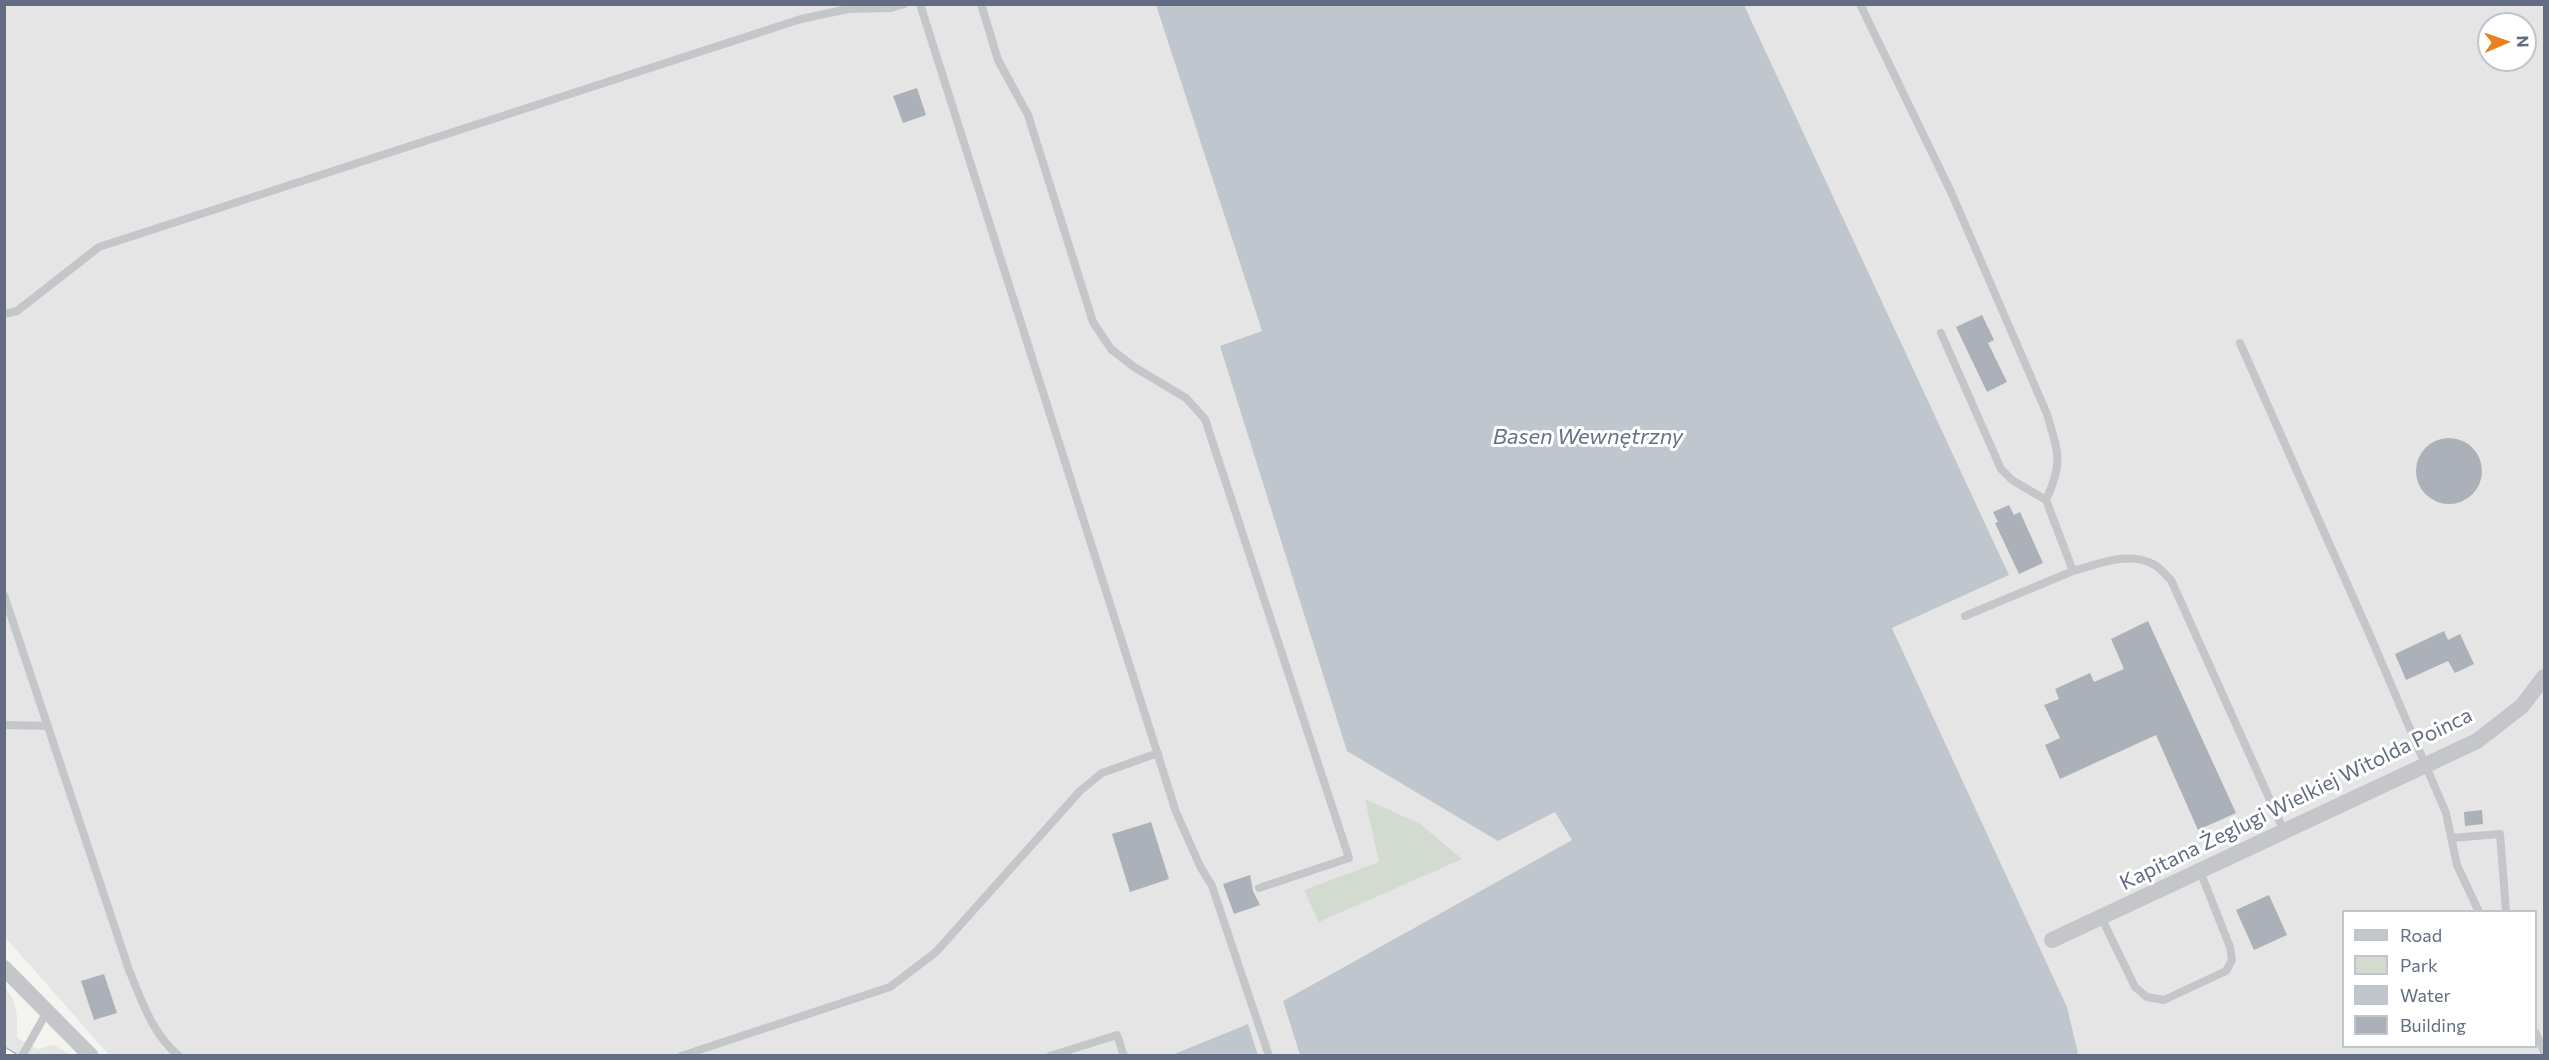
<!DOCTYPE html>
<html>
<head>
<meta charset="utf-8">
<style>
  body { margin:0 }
  #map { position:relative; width:2549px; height:1060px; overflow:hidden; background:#f3f4f0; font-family:Commissioner,sans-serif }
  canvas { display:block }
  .frame { position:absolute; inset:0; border:6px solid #626c82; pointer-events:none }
  .legend { position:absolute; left:2342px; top:910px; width:195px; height:138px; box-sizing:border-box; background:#fff; border:2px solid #c0c4cd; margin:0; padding:8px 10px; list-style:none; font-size:18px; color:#626c82 }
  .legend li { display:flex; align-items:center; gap:12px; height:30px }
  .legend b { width:30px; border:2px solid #c0c4cd }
  .north { position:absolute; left:2477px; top:12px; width:60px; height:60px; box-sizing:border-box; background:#fff; border:2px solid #c0c4cd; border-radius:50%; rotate:88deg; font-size:16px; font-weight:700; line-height:24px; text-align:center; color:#626c82 }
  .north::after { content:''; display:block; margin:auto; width:21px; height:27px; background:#e8801d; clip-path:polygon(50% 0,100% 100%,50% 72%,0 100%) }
</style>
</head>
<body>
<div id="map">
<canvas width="2549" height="1060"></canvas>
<div class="frame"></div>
<ul class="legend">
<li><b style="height:8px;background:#c4c6ca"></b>Road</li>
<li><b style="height:16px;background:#d3dbd1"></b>Park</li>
<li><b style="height:16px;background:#bfc6ce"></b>Water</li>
<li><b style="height:16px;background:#acb1b9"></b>Building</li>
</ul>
<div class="north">N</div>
</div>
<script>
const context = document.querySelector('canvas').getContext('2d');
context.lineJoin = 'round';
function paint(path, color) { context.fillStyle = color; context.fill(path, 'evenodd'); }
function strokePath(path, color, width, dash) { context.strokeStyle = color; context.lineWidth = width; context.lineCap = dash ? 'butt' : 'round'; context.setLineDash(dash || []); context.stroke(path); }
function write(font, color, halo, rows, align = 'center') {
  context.font = font + ' Commissioner,sans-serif'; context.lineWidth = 6; context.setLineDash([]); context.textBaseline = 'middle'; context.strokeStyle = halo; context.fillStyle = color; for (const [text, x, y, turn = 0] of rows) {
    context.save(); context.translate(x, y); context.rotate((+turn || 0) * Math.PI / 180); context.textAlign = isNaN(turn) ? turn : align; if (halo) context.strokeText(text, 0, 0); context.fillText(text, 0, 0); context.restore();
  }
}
paint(new Path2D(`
  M 5,5 L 1156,5 L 1262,331 L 1221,346 L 1555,812 L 1572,840 L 1283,1001 L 1300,1055 L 1258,1055 L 1248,1024 L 1172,1056 L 109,1055 L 5,937 Z
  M 1744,5 L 2544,5 L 2544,1055 L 2076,1055 L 2078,1053 L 2067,1007 L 1892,628 L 2009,575 ZM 2489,24 L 2525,24 L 2525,60 L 2489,60 ZM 2344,912 L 2536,912 L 2536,1046 L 2344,1046 Z
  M 4,986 L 13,999 L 17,1016 L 17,1038 L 38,1049 L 54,1045 L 71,1055 L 5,1055 Z`), '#e4e5e4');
paint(new Path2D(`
  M 1365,799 L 1420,824 L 1462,859 L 1319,922 L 1304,890 L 1379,862 Z`), '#d3dbd1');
paint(new Path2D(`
  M 1156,5 L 1744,5 L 2009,575 L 1892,628 L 2067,1007 L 2078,1053 L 2076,1055 L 1300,1055 L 1283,1001 L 1572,840 L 1555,812 L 1498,841 L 1347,751 L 1220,346 L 1262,331 Z
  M 1248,1024 L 1258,1055 L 1172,1055 Z`), '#bfc6ce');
paint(new Path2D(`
  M 917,88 L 926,115 L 903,123 L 893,96 Z
  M 1982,315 L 1994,340 L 1988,343 L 2007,382 L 1987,392 L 1956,327 Z
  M2416 471a33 33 0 1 1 66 0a33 33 0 1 1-66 0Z
  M 2009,505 L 2014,515 L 2020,512 L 2043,563 L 2019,574 L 1995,523 L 1998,522 L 1993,512 Z
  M 2148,621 L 2236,813 L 2198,830 L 2156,735 L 2060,779 L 2045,745 L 2060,738 L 2044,705 L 2059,699 L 2055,689 L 2090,673 L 2094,682 L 2124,669 L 2111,639 Z
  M 2444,631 L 2448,640 L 2460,634 L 2474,664 L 2455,673 L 2448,661 L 2406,680 L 2395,654 Z
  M 2482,810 L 2483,824 L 2465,826 L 2464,812 Z
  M 1151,822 L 1169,879 L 1130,892 L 1112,834 Z
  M 1250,875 L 1253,891 L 1260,905 L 1234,914 L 1223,884 Z
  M 2269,895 L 2287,935 L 2254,950 L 2236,910 Z
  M 104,974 L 117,1013 L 94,1020 L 81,981 Z`), '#acb1b9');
strokePath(new Path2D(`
  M 920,4 L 1176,812 L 1200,866 L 1212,886 L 1269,1056
  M 981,4 L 998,60 L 1028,115 L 1093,322 L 1111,349 L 1134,367 L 1186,398 L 1205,419 L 1349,858 L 1259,888
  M 1860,4 L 1951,192 L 2047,414 C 2058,453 2064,461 2046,500
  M 4,314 L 17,311 L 99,247 L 801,19 L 848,9 L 891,8 L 904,4
  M 1941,333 L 2001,469 L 2012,480 L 2046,500 L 2073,571 L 1965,616
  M 2240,343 L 2369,633 L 2446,813 L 2457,865 L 2479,912
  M 2073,571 C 2098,564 2129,551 2153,564 C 2160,567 2165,575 2171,580 L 2284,831
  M 4,595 L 129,970 C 142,1001 152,1034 179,1056
  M 4,725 L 48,726
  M 2451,838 L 2500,834 L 2506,911
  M 2101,917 L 2135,987 L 2147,997 L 2164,1000 L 2226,971 L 2232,960 L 2230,947 L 2200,871
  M 2536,1033 L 2544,1052
  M 22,1056 L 48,1010
  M 681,1056 L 890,987 L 936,952 L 1080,791 L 1102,773 L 1158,753
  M 1050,1056 L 1117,1035 L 1124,1056`), '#c4c6ca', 8);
strokePath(new Path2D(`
  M 2052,940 L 2477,741 L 2522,706 L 2544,677
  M 4,968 L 91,1056`), '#c4c6ca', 16);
const rail = new Path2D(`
  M 4,1050 L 14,1056`);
strokePath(rail, '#a3a7ae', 7);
strokePath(rail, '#fff', 4.5, [14]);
write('21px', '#626c82', '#fff', [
  ["Kapitana Żeglugi Wielkiej Witolda Poinca",2296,799,-26]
]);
write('italic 22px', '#637486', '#fff', [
  ["Basen Wewnętrzny",1588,437]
]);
</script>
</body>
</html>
